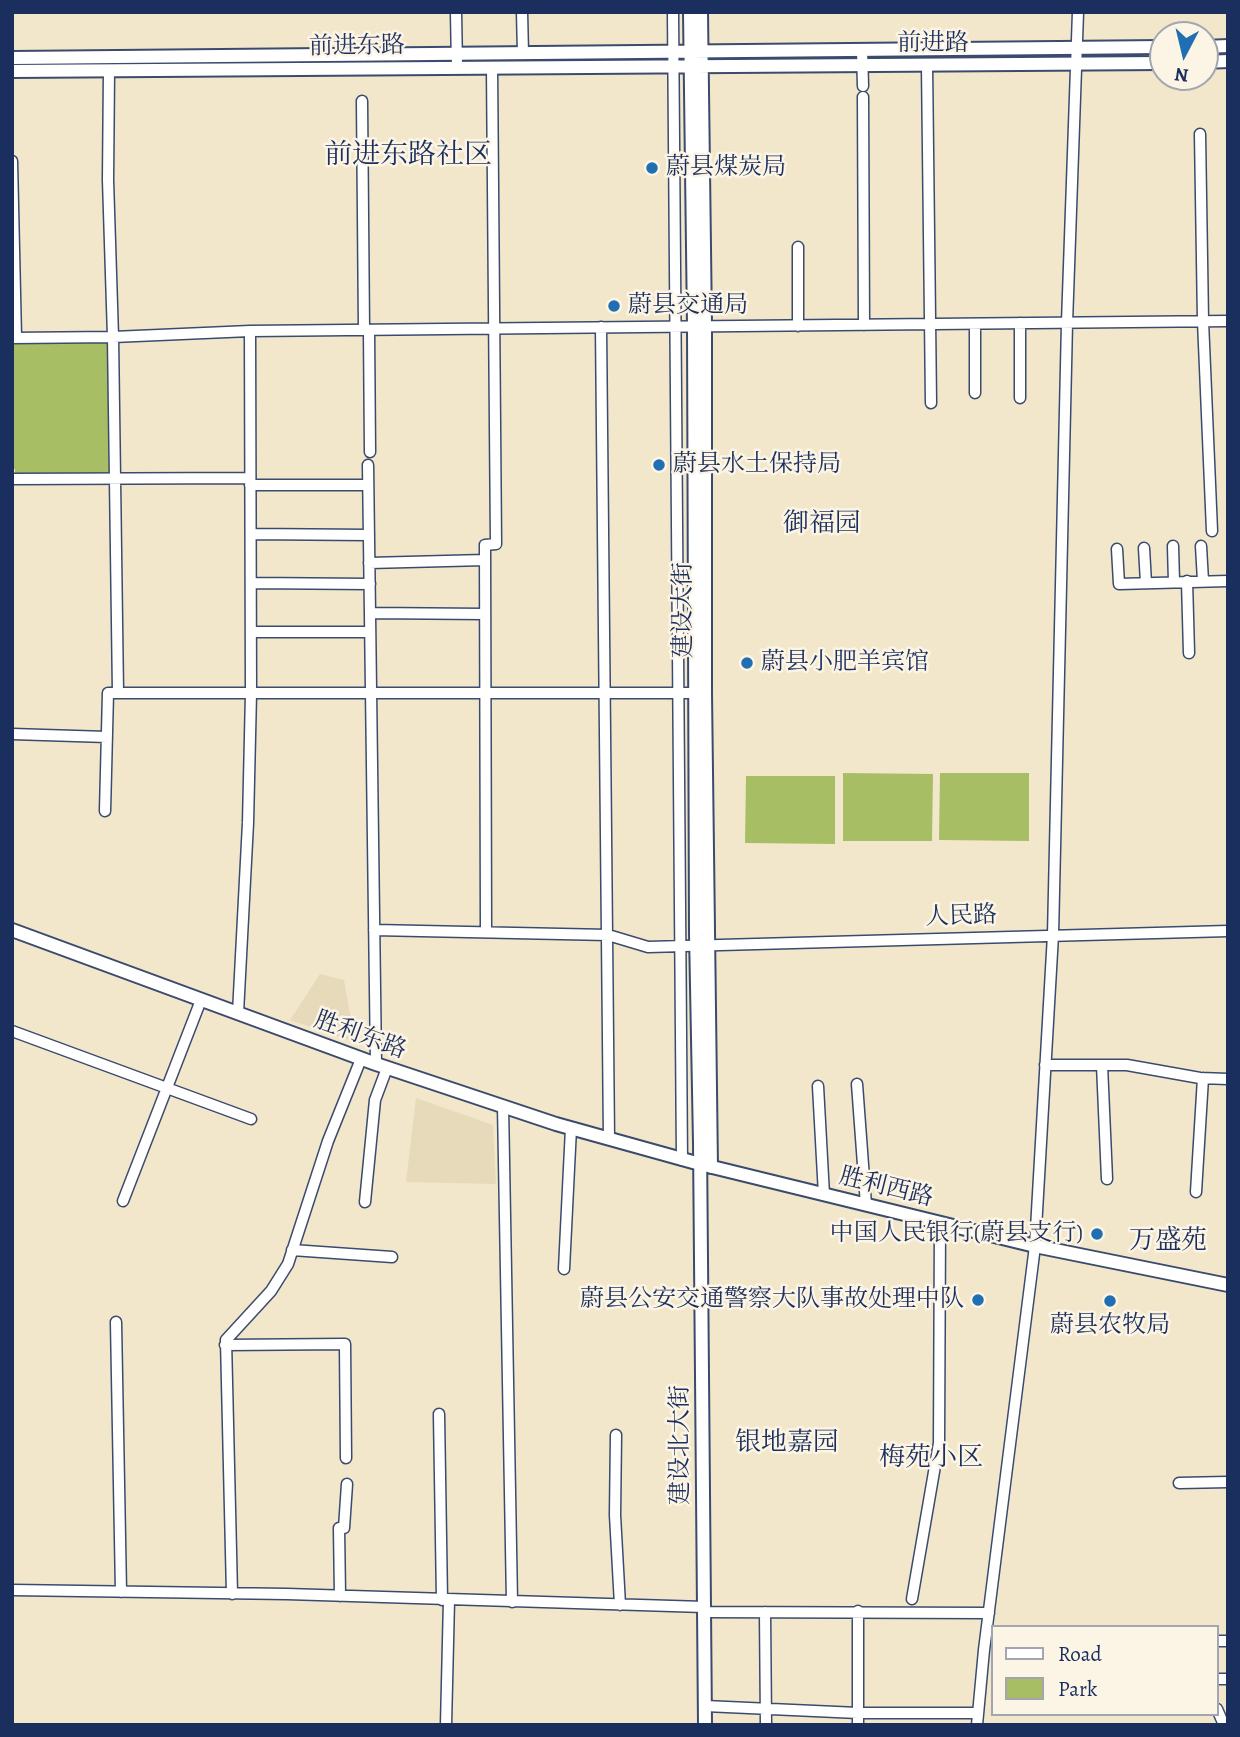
<!DOCTYPE html>
<html>
<head>
<meta charset="utf-8">
<style>
  body { margin:0 }
  #map { position:relative; width:1240px; height:1737px; overflow:hidden; background:#f2e7cb; font-family:Alegreya,serif }
  canvas { display:block }
  .frame { position:absolute; inset:0; border:14px solid #1b2f5e; pointer-events:none }
  .legend { position:absolute; left:991px; top:1625px; width:228px; height:91px; box-sizing:border-box; background:#fcf5e5; border:2px solid #a2a6af; margin:0; padding:9px 12px; list-style:none; font-size:21px; color:#1b2f5e }
  .legend li { display:flex; align-items:center; gap:14px; height:35px }
  .legend b { width:35px; border:2px solid #a2a6af }
  .north { position:absolute; left:1149px; top:21px; width:70px; height:70px; box-sizing:border-box; background:#fcf5e5; border:2px solid #a2a6af; border-radius:50%; rotate:187deg; font-size:19px; font-weight:700; line-height:28px; text-align:center; color:#1b2f5e }
  .north::after { content:''; display:block; margin:auto; width:24px; height:32px; background:#1f6fb2; clip-path:polygon(50% 0,100% 100%,50% 72%,0 100%) }
</style>
</head>
<body>
<div id="map">
<canvas width="1240" height="1737"></canvas>
<div class="frame"></div>
<ul class="legend">
<li><b style="height:9px;background:#fff"></b>Road</li>
<li><b style="height:19px;background:#a7be64"></b>Park</li>
</ul>
<div class="north">N</div>
</div>
<script>
const context = document.querySelector('canvas').getContext('2d');
context.lineJoin = 'round';
function paint(path, color) { context.fillStyle = color; context.fill(path, 'evenodd'); }
function strokePath(path, color, width, dash) { context.strokeStyle = color; context.lineWidth = width; context.lineCap = dash ? 'butt' : 'round'; context.setLineDash(dash || []); context.stroke(path); }
function write(font, color, halo, rows, align = 'center') {
  context.font = font + ' Alegreya,"Noto Serif SC",serif'; context.lineWidth = 5; context.setLineDash([]); context.textBaseline = 'middle'; context.strokeStyle = halo; context.fillStyle = color; for (const [text, x, y, turn = 0] of rows) {
    context.save(); context.translate(x, y); context.rotate((+turn || 0) * Math.PI / 180); context.textAlign = isNaN(turn) ? turn : align; if (halo) context.strokeText(text, 0, 0); context.fillText(text, 0, 0); context.restore();
  }
}
paint(new Path2D(`
  M 320,974 L 344,980 L 355,1042 L 290,1020 Z
  M 416,1098 L 493,1125 L 496,1184 L 406,1182 Z`), '#e6daba');
paint(new Path2D(`
  M 108,341 L 111,476 L 15,476 L 15,469 L 12,469 L 12,343 Z
  M 843,773 L 933,774 L 932,841 L 843,841 Z
  M 940,773 L 1029,773 L 1029,841 L 939,840 Z
  M 746,776 L 835,776 L 835,844 L 745,843 Z`), '#a7be64');
const minor = new Path2D(`
  M 456,12 L 457,67
  M 522,12 L 523,54
  M 673,12 L 682,1160
  M 862,50 L 863,86
  M 927,65 L 931,403
  M 109,70 L 108,180 L 113,337 L 118,693
  M 863,97 L 864,325
  M 362,101 L 364,330
  M 1200,134 L 1203,321 L 1212,531
  M 12,161 L 16,338
  M 1020,323 L 1020,398
  M 798,326 L 798,247
  M 601,327 L 609,1139
  M 369,330 L 370,452
  M 12,338 L 113,337 L 250,331 L 1228,321
  M 975,393 L 975,324
  M 368,465 L 376,1064
  M 12,479 L 250,478
  M 250,485 L 368,485
  M 251,534 L 369,535
  M 1173,546 L 1174,582
  M 1201,546 L 1203,581
  M 1144,548 L 1146,583
  M 1117,549 L 1119,584 L 1228,581
  M 369,563 L 485,560
  M 1187,581 L 1189,653
  M 251,583 L 370,584
  M 370,613 L 485,614
  M 251,632 L 370,632
  M 12,734 L 107,737
  M 105,811 L 108,693 L 701,693
  M 374,930 L 608,935 L 648,947 L 1228,931
  M 486,932 L 485,545 L 496,544 L 492,67
  M 238,1013 L 248,823 L 251,693 L 250,331
  M 12,1031 L 251,1119
  M 1045,1065 L 1127,1065 L 1200,1078 L 1228,1079
  M 1102,1065 L 1107,1179
  M 857,1084 L 866,1205
  M 818,1086 L 824,1195
  M 503,1106 L 512,1602
  M 1196,1192 L 1203,1078
  M 123,1201 L 201,1000
  M 365,1202 L 375,1100 L 387,1068
  M 292,1250 L 392,1257
  M 564,1269 L 571,1128
  M 116,1322 L 121,1592
  M 225,1345 L 345,1344 L 346,1458
  M 439,1414 L 442,1600
  M 616,1435 L 615,1515 L 620,1605
  M 1179,1483 L 1228,1482
  M 12,1590 L 287,1594 L 704,1607
  M 232,1594 L 226,1340 L 271,1291 L 288,1264 L 328,1141 L 361,1059
  M 340,1596 L 339,1528 L 344,1528 L 347,1484
  M 912,1599 L 939,1443 L 940,1223
  M 858,1611 L 858,1725
  M 704,1612 L 989,1613
  M 765,1612 L 766,1725
  M 1217,1641 L 1228,1641
  M 1217,1679 L 1228,1679
  M 705,1706 L 858,1713 L 978,1713
  M 1217,1709 L 1224,1725
  M 446,1725 L 449,1600
  M 977,1725 L 984,1650 L 1035,1246 L 1053,935 L 1067,323 L 1078,12`);
const major = new Path2D(`
  M 690,12 L 694,326 L 696,933 L 700,1143 L 705,1725
  M 701,12 L 705,326 L 705,693 L 711,1167
  M 1205,47 L 1228,46
  M 12,58 L 1163,47
  M 1205,62 L 1228,61
  M 12,71 L 1163,63
  M 12,930 L 376,1064 L 556,1124 L 700,1164 L 1035,1246 L 1228,1285`);
strokePath(minor, '#3b4b6e', 13);
strokePath(major, '#3b4b6e', 16);
strokePath(minor, '#fff', 10);
strokePath(major, '#fff', 12);
for (const [x, y, r, color] of [
  [652,168,7,"#1f6fb2"],
  [614,306,7,"#1f6fb2"],
  [659,465,7,"#1f6fb2"],
  [747,663,7,"#1f6fb2"],
  [1097,1234,7,"#1f6fb2"],
  [978,1300,7,"#1f6fb2"],
  [1110,1301,7,"#1f6fb2"]
]) { const dot = new Path2D(); dot.arc(x, y, r, 0, 2 * Math.PI); context.fillStyle = color; context.fill(dot); strokePath(dot, '#fcf5e5', 2.5); }
write('24px', '#1b2f5e', '#fcf5e5', [
  ["前进路",933,44],
  ["前进东路",357,47,-1],
  ["建设大街",684,610,-90],
  ["人民路",961,917,-2],
  ["胜利东路",360,1036,20],
  ["胜利西路",886,1188,14],
  ["建设北大街",681,1445,-90]
]);
write('24px', '#1b2f5e', '#fcf5e5', [
  ["蔚县煤炭局",666,168],
  ["蔚县交通局",628,306],
  ["蔚县水土保持局",673,465],
  ["蔚县小肥羊宾馆",761,663],
  ["中国人民银行(蔚县支行)",1083,1234,"right"],
  ["蔚县公安交通警察大队事故处理中队",964,1300,"right"],
  ["蔚县农牧局",1110,1326,"center"]
], 'left');
write('26px', '#1b2f5e', '#fcf5e5', [
  ["御福园",822,525],
  ["万盛苑",1168,1242],
  ["银地嘉园",787,1444],
  ["梅苑小区",931,1459]
]);
write('28px', '#1b2f5e', '#fcf5e5', [
  ["前进东路社区",408,156]
]);
</script>
</body>
</html>
